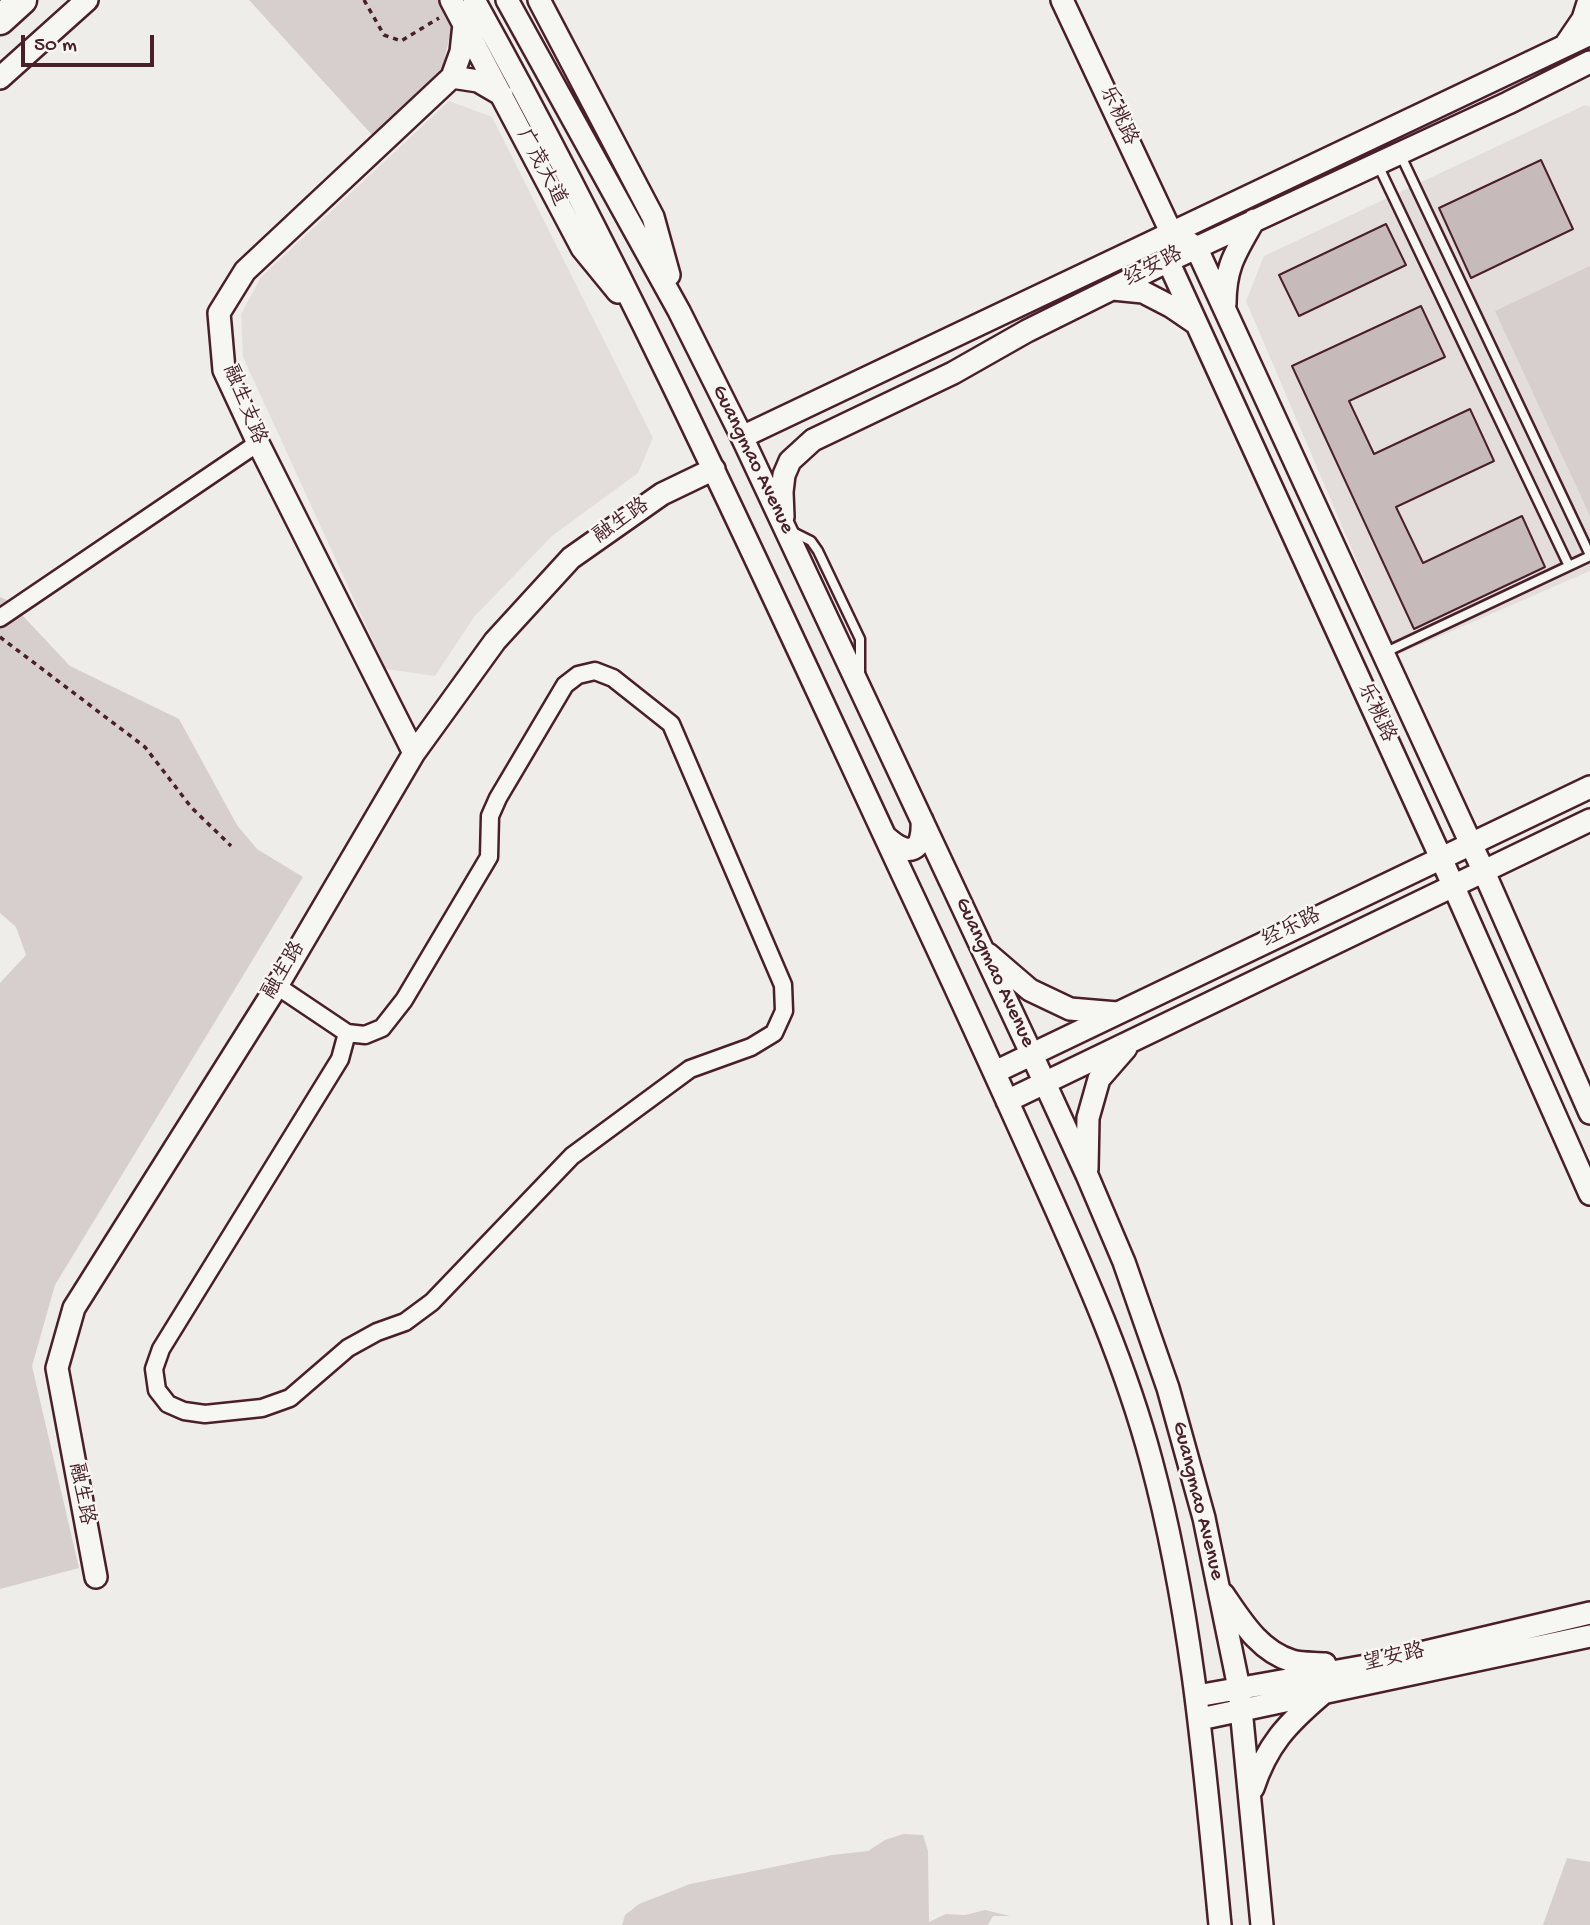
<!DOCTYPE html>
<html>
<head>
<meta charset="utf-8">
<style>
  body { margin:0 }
  #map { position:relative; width:1590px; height:1925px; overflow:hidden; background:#efedea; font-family:"Gochi Hand",sans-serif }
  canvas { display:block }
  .scale { position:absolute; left:21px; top:35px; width:133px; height:32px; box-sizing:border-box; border:4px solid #4a1f2b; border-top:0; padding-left:9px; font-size:21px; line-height:24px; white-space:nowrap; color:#4a1f2b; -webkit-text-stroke:5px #f6f6f2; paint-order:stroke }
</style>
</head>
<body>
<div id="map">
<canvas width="1590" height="1925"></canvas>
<div class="scale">50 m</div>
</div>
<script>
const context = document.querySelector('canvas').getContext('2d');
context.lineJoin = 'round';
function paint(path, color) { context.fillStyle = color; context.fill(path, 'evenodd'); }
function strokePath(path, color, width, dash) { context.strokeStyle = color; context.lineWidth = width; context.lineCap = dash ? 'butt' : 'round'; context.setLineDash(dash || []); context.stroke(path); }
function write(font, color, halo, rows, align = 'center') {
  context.font = font + ' "Gochi Hand","LXGW WenKai TC",sans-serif'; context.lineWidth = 5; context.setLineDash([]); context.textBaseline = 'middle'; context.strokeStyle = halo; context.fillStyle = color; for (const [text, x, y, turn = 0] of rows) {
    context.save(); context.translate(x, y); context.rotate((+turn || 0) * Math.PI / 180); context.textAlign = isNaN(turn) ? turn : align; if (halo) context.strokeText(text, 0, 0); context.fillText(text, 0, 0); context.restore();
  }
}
paint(new Path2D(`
  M 449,101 L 492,117 L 653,438 L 638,473 L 552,536 L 474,617 L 435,676 L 386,669 L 243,357 L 241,314 L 261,277 Z
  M 1585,105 L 1590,107 L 1590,571 L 1397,655 L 1246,301 L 1264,256 Z`), '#e3dedc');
paint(new Path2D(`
  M 249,0 L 438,0 L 452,26 L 441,74 L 373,136 Z
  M 1590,266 L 1590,516 L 1495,311 Z
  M 0,597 L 9,601 L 70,666 L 179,719 L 237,825 L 257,849 L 303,877 L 55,1285 L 32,1366 L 79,1568 L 0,1589 L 0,983 L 26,955 L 16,927 L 0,913 Z
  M 903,1834 L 923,1835 L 928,1851 L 929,1922 L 946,1914 L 965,1915 L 985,1910 L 1010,1916 L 993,1916 L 988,1925 L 622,1925 L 625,1915 L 639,1904 L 690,1884 L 832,1855 L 868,1851 L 885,1840 Z
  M 1567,1858 L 1590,1862 L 1590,1925 L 1543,1925 Z`), '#d7cfce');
const building = new Path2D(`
  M 1541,160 L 1573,229 L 1471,278 L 1439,208 Z
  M 1386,224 L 1406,265 L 1299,316 L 1279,275 Z
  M 1421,306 L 1445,357 L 1349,401 L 1374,454 L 1470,409 L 1494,461 L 1396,507 L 1423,563 L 1522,516 L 1545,567 L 1414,629 L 1292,366 Z`);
paint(building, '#c6babb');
strokePath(building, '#4a1f2b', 2);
const lane = new Path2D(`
  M 1401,156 L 1590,555
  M 1378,165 L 1569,566
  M 791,531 L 811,541 L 818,551 L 860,639 L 860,672
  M 1386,652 L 1590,556`);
const street = new Path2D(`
  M 0,618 L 258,443
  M 277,986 L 347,1033 L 365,1035 L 382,1028 L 404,1000 L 489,857 L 490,816 L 498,798 L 565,685 L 578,675 L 595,671 L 613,678 L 671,724 L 783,985 L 784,1011 L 774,1033 L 751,1047 L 690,1069 L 572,1156 L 432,1302 L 405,1322 L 377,1332 L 348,1348 L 290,1398 L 262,1408 L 205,1414 L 184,1411 L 168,1404 L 157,1390 L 154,1369 L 161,1349 L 340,1059 L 347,1033`);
const secondary = new Path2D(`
  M 451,0 L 582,248 L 618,292
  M 474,0 C 632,284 765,579 902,873 C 951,977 999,1082 1046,1187 C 1086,1276 1126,1366 1151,1460 C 1192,1612 1205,1769 1220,1925
  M 507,0 L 679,311 L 742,437 L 1032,1055 L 1087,1175 L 1124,1262 L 1168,1388 L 1204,1518 L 1239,1688 L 1262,1925
  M 539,0 L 653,217 L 669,275
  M 1062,0 L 1171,232 L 1168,261 L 1441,858 L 1590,1194
  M 1566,44 L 1583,19 L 1589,0
  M 452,77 L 478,81 L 502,95
  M 0,78 L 87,0
  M 1171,232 L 1196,247 L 1484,872 L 1590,1113
  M 1113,289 L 1143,292 L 1172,307 L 1194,322
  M 1225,304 C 1225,266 1236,252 1254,220
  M 742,437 L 1590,34
  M 783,517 L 782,492 L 784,475 L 790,461 L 813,440 L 953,373 L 1027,331 L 1168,261 L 1508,103 L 1590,62
  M 414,753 L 258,443 L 224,370 L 219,313 L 245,271 L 452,77 L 461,52 L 464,24
  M 886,837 C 909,858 924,852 922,820
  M 988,954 L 1030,990 L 1070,1009 L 1117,1013
  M 995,1072 L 1590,787
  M 1007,1101 L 1590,820
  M 1087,1169 L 1088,1118 L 1099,1079 L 1126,1048
  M 96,1577 L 57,1368 L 74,1308 L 277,986 L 414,753 L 495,641 L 571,558 L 662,494 L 714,469
  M 1223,1594 C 1241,1620 1259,1651 1292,1661 C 1302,1664 1315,1663 1325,1664
  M 1197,1696 L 1366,1666 L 1590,1613
  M 1200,1719 L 1590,1636
  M 1253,1788 C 1267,1745 1287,1724 1321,1695`);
const highway = new Path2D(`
  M 0,20 L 22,0`);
strokePath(lane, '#4a1f2b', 13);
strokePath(street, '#4a1f2b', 21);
strokePath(secondary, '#4a1f2b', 26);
strokePath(highway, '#4a1f2b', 33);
strokePath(new Path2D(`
  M 364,0 L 384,35 L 401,41 L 439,18
  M 0,637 L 145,747 L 191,807 L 231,846`), '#4a1f2b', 3.5, [5, 5]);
strokePath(lane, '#f6f6f2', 8);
strokePath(street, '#f6f6f2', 16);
strokePath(secondary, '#f6f6f2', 21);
strokePath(highway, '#f6f6f2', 28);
write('21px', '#4a1f2b', '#f6f6f2', [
  ["乐桃路",1117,116,65],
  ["广茂大道",540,168,62],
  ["经安路",1154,268,-27],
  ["融生支路",243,405,68],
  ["Guangmao Avenue",752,460,64],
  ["融生路",622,522,-35],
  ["乐桃路",1375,713,65],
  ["经乐路",1292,929,-26],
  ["融生路",285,971,-59],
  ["Guangmao Avenue",994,973,65],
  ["融生路",80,1494,79],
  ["Guangmao Avenue",1197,1501,76],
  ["望安路",1394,1659,-13]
]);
</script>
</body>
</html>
